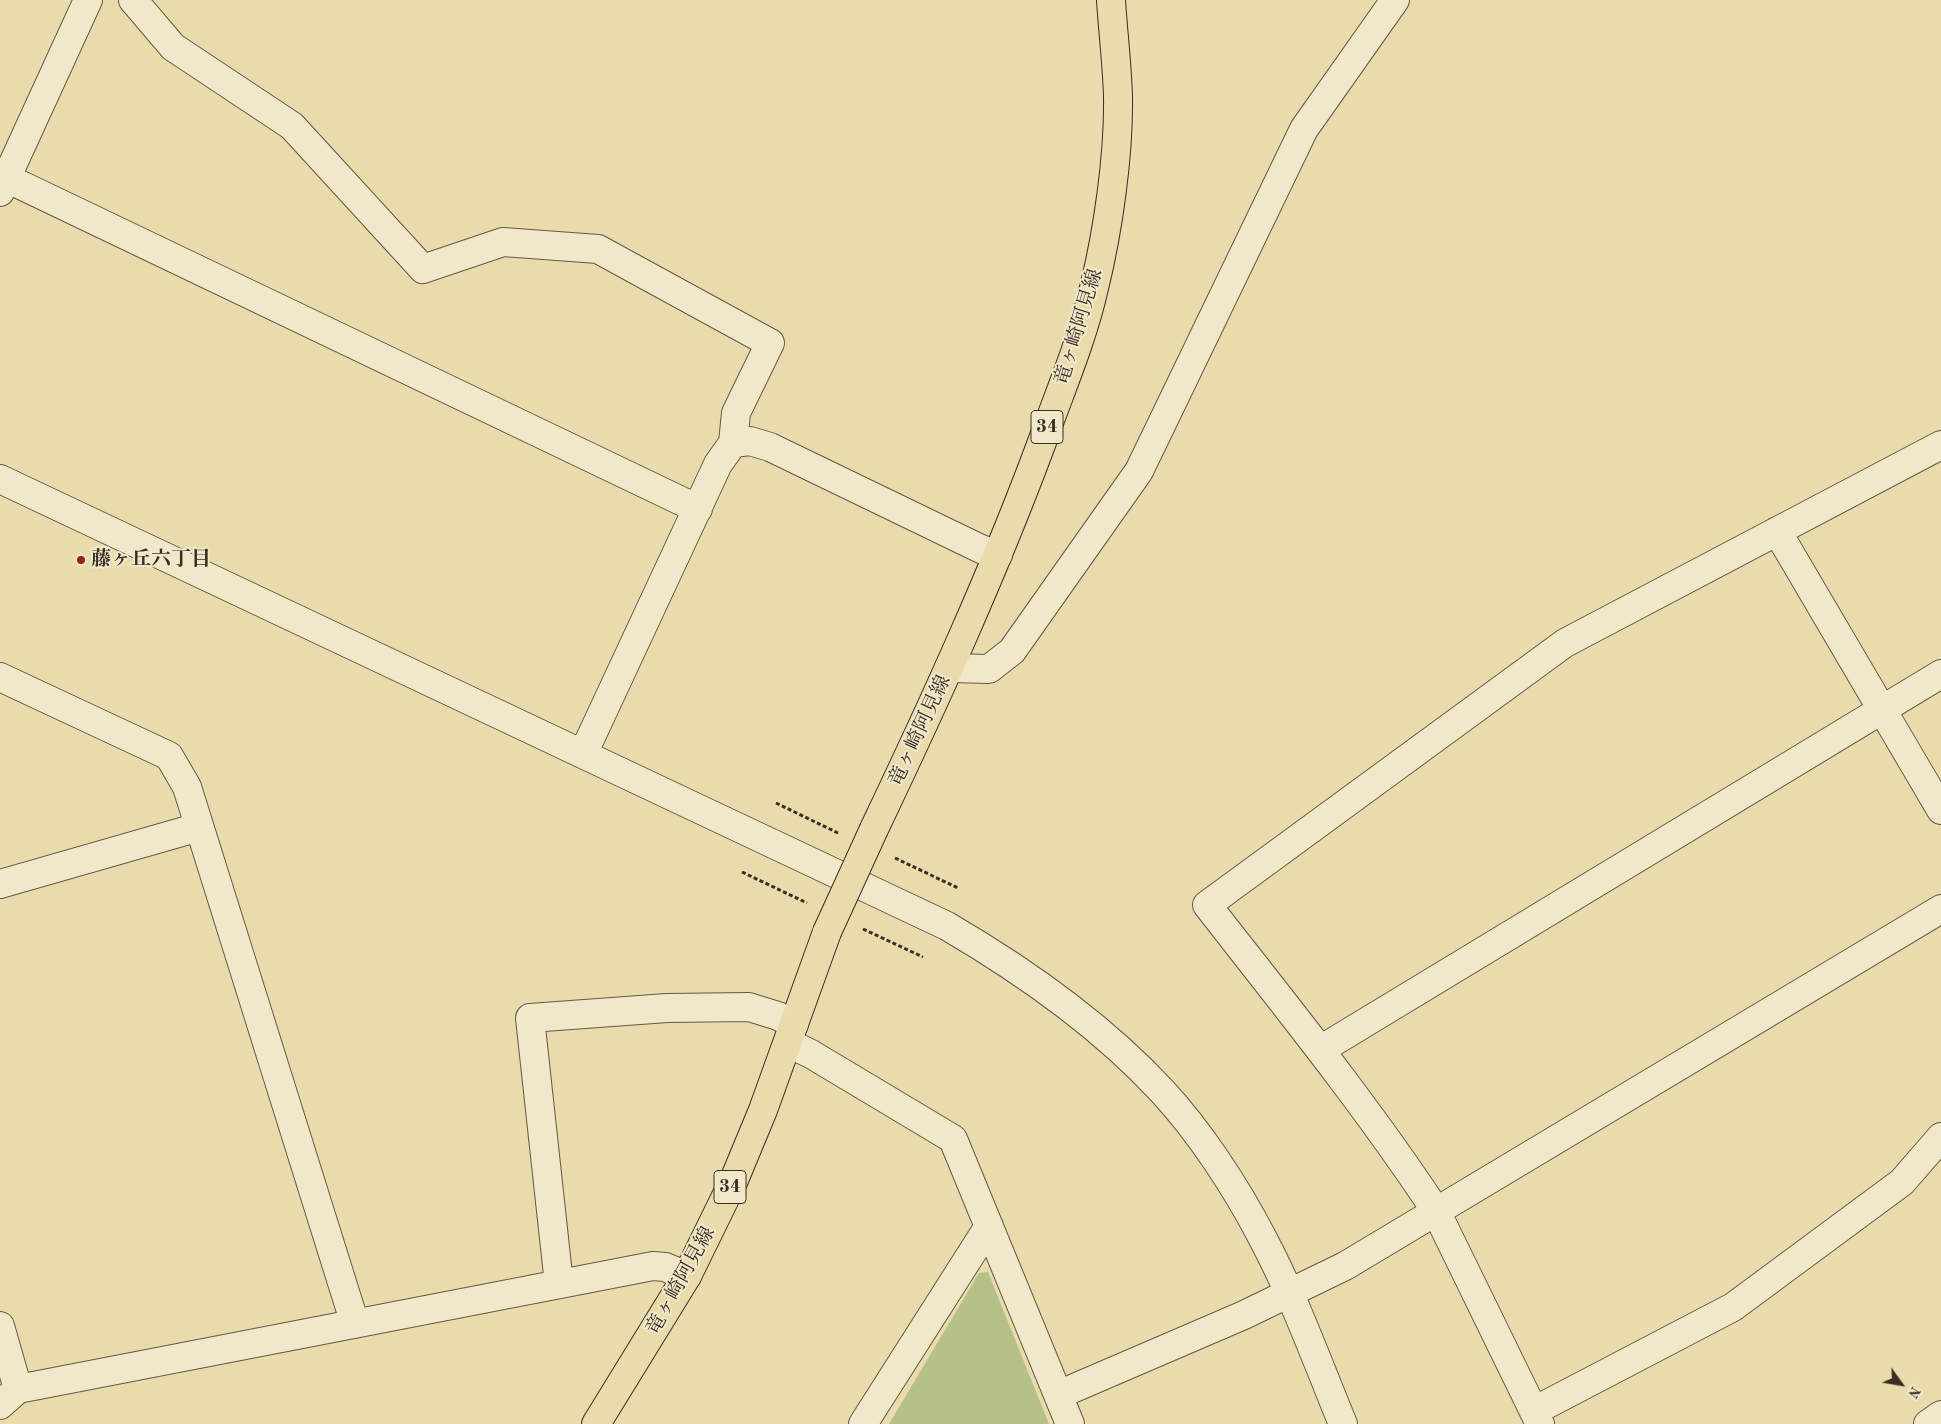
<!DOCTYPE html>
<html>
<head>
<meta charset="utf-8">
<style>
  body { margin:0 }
  #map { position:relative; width:1941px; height:1424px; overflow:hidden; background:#e9dbac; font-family:"Old Standard TT",serif }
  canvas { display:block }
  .north { position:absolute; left:1876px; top:1359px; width:50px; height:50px; -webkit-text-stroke:4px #f1e8c9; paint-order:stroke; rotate:122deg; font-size:14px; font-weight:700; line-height:20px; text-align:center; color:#392d25 }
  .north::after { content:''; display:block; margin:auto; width:18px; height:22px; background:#392d25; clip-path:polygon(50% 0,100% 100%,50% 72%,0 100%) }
</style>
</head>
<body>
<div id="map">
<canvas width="1941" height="1424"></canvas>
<div class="north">N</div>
</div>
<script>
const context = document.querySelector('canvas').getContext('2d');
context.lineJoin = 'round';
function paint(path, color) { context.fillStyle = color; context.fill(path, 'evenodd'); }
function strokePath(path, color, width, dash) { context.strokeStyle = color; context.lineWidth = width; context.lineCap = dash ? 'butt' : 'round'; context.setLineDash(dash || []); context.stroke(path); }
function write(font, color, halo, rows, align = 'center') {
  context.font = font + ' "Old Standard TT","Noto Serif JP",serif'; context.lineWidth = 4; context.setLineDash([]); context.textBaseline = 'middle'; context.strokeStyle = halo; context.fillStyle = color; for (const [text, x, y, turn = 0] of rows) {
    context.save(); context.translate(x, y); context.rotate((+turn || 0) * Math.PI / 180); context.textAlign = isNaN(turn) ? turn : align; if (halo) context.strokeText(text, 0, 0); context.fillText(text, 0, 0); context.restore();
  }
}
paint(new Path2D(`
  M 988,1272 L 1049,1424 L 889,1424 L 979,1273 Z`), '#b6c089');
const minor = new Path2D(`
  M 133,0 L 173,47 L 292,126 L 423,269 L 503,242 L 598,249 L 770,343 L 736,413 L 733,443
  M 0,175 L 698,509
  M 0,192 L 88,0
  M 0,479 L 947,926 C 1024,971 1100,1024 1162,1091 C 1200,1132 1236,1187 1262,1237 C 1294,1297 1317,1361 1343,1424
  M 1777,531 L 1941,810
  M 949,668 L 989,669 L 1012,651 L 1139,471 L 1304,129 L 1395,0
  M 0,677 L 169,756 L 187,787 L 355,1324
  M 583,754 L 718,464 L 733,443 L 750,441 L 770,447 L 981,549 L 998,555
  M 0,884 L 199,827
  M 788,1043 L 811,1054 L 953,1139 L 1070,1424
  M 1320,1050 L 1941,674
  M 559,1284 L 530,1018 L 667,1008 L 749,1007 L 778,1016 L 794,1024
  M 0,1326 L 18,1389
  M 1058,1395 L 1244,1315 L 1345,1266 L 1941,909
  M 0,1405 L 18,1389 L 653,1266 L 665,1267 L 687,1276
  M 1534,1411 L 1733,1307 L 1902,1182 L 1941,1137
  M 863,1424 L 989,1226
  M 1540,1424 L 1436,1211 C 1366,1105 1285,1005 1207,905 L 1565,643 L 1941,445
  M 1928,1424 L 1941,1415`);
const major = new Path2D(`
  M 874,829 C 935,701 993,574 1042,442 C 1060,391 1082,341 1094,288 C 1108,231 1119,155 1118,96 C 1117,64 1113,32 1111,0
  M 596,1424 L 687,1276 L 734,1180 L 763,1110 L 827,932`);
strokePath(minor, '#655847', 30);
strokePath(major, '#392d25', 30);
strokePath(new Path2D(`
  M 776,803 L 838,833
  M 895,858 L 958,888
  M 742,872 L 807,903
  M 863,929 L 923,957`), '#392d25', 3, [4, 2.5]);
strokePath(minor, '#f1e8c9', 28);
strokePath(major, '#e9dbac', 28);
const majorBridge = new Path2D(`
  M 827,932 L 874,829`);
strokePath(majorBridge, '#392d25', 30, []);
strokePath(majorBridge, '#e9dbac', 28);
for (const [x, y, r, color] of [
  [81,560,5,"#8f2418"]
]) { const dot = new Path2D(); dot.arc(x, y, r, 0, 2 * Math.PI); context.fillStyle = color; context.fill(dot); strokePath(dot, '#f1e8c9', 2); }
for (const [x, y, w] of [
  [1047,427,32],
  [730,1187,32]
]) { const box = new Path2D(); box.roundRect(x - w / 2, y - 16.5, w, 33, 4); context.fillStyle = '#f1e8c9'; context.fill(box); strokePath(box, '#392d25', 1); }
write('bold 19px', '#392d25', null, [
  ["34",1047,427],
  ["34",730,1187]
]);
write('20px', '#392d25', '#f1e8c9', [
  ["竜ヶ崎阿見線",1079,327,-73],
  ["竜ヶ崎阿見線",920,731,-65],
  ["竜ヶ崎阿見線",681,1281,-61]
]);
write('bold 20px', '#392d25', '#f1e8c9', [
  ["藤ヶ丘六丁目",91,560]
], 'left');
</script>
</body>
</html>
